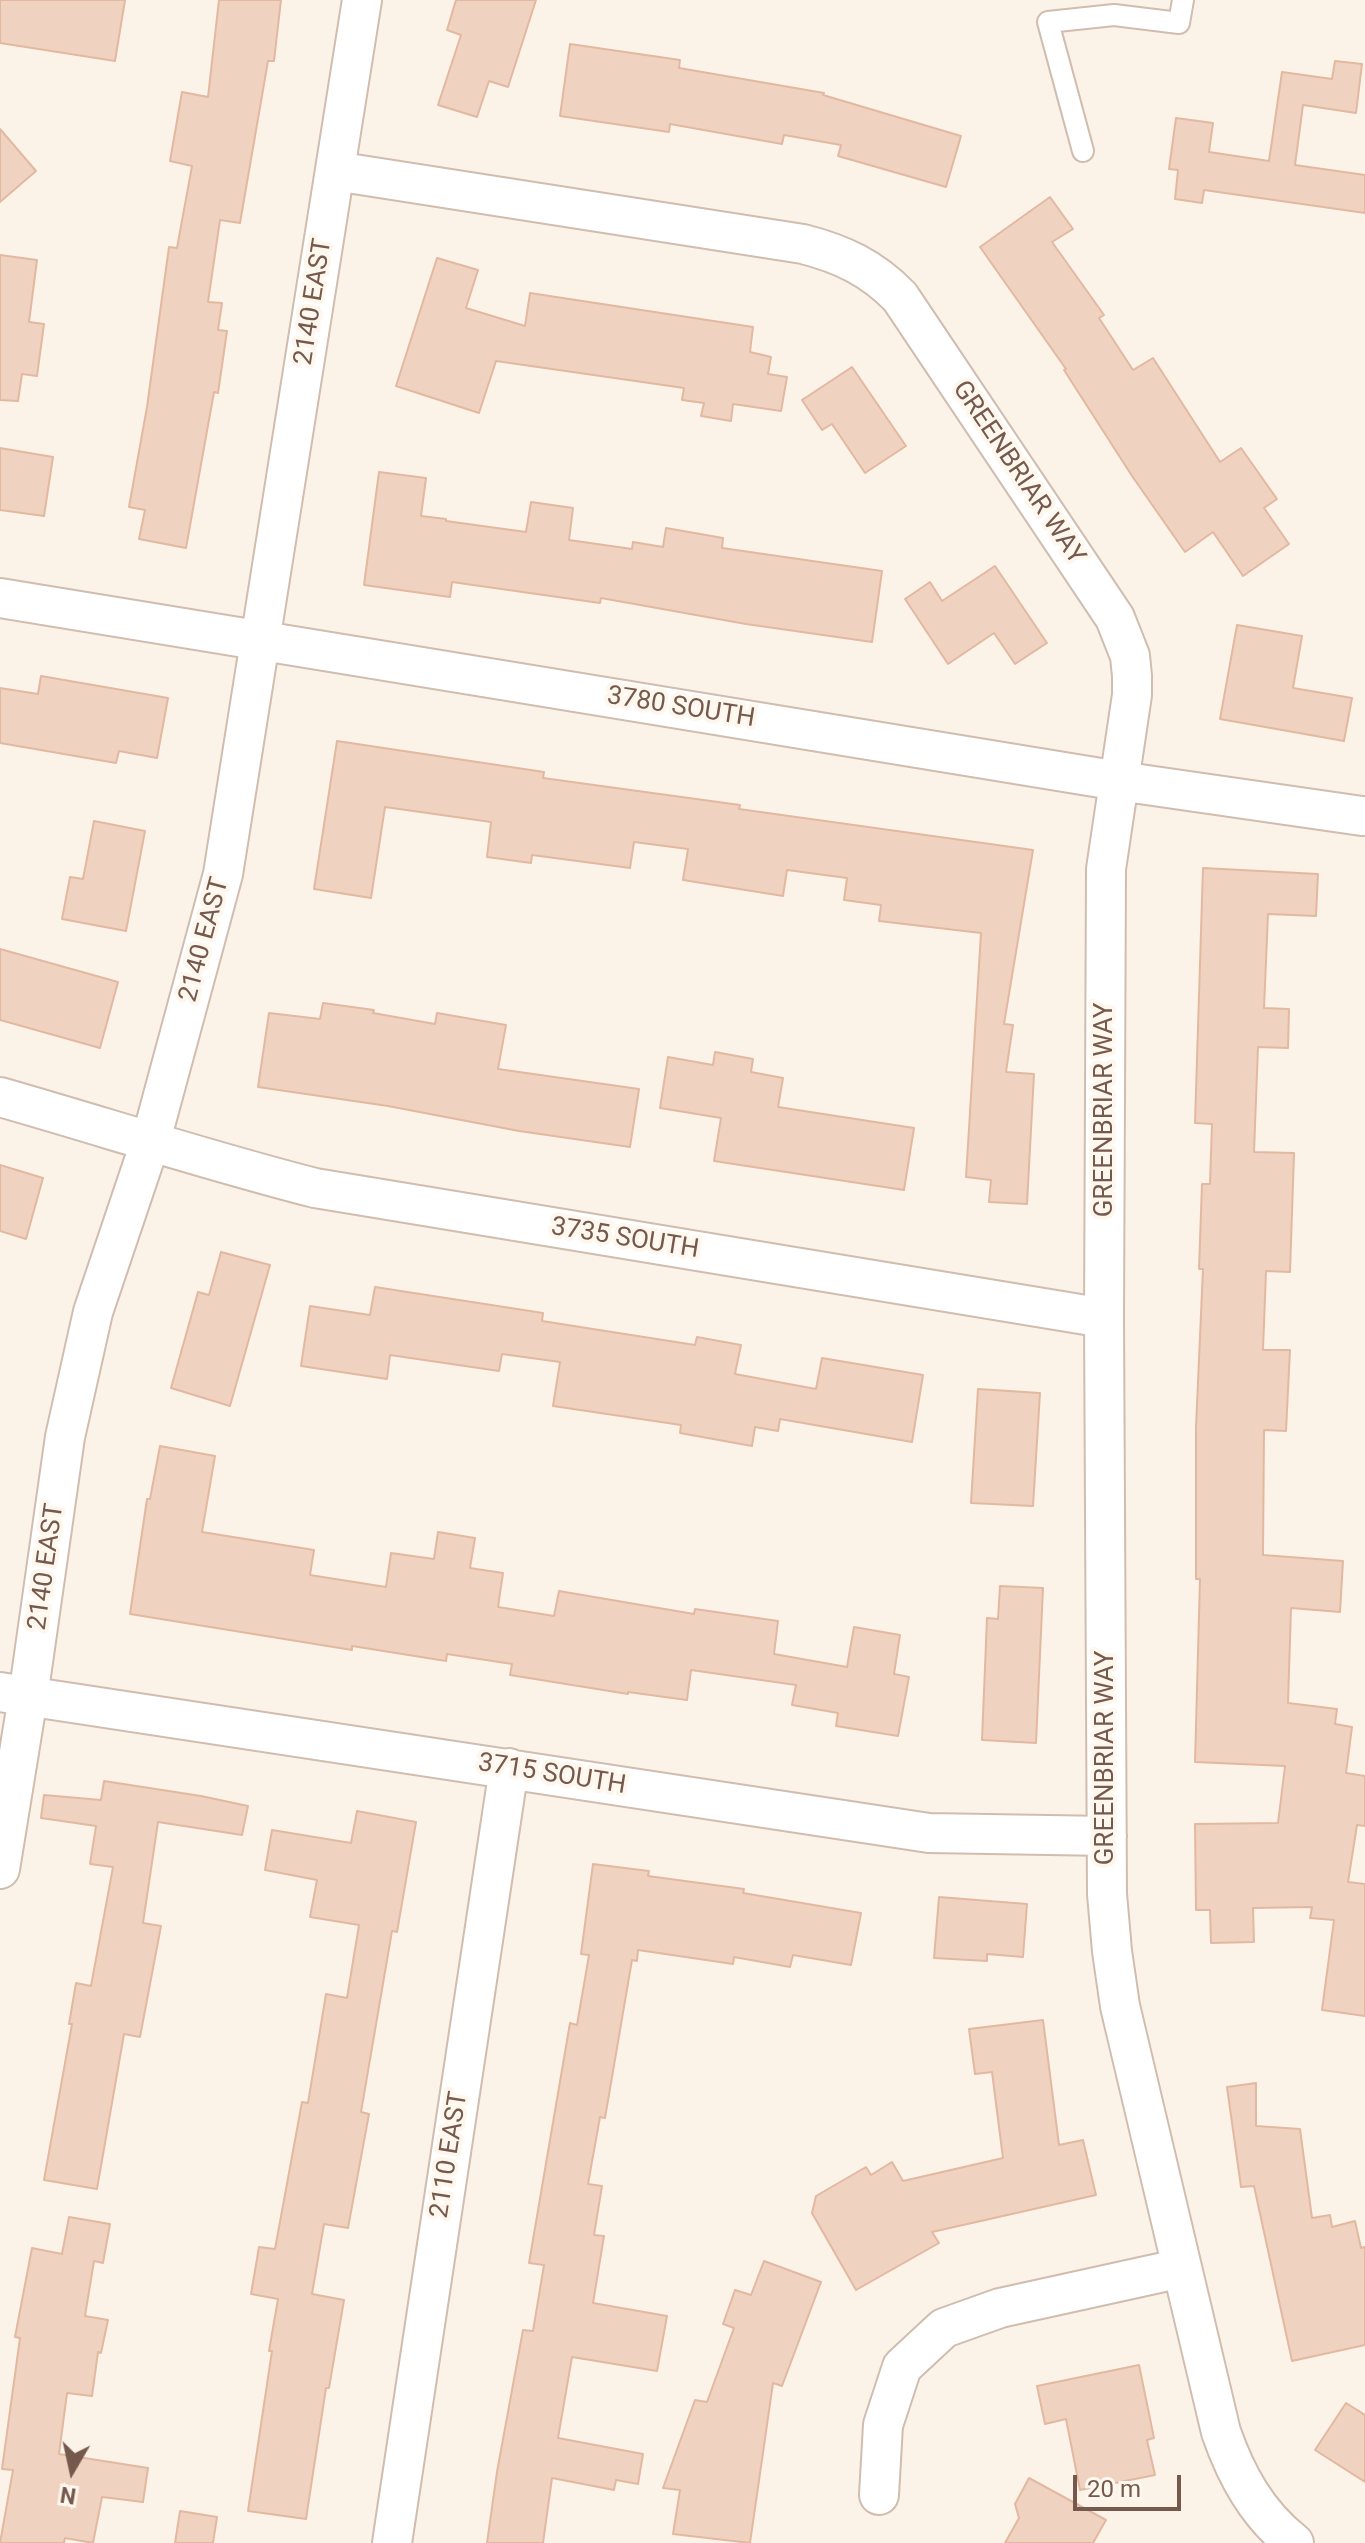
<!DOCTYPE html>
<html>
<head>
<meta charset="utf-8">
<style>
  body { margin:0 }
  #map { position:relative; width:1365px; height:2543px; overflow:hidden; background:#fcf3e8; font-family:Roboto,sans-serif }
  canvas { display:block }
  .north { position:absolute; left:32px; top:2431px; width:80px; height:80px; -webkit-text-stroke:6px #fef7ee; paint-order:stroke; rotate:189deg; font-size:22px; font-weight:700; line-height:32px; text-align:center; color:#75594c }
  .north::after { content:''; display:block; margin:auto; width:28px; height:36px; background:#75594c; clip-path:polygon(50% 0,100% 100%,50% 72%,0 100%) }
  .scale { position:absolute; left:1073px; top:2475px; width:108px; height:36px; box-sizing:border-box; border:4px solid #75594c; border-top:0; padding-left:10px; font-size:24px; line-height:28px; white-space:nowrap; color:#75594c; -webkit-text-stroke:6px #fef7ee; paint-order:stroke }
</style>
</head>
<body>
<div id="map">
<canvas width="1365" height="2543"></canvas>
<div class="north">N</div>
<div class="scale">20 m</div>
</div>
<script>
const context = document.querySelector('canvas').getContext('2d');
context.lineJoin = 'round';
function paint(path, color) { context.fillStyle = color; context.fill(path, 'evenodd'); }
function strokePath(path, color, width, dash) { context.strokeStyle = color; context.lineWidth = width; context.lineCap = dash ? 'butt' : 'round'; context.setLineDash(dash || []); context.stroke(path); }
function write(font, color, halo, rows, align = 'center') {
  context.font = font + ' Roboto,sans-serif'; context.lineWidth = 8; context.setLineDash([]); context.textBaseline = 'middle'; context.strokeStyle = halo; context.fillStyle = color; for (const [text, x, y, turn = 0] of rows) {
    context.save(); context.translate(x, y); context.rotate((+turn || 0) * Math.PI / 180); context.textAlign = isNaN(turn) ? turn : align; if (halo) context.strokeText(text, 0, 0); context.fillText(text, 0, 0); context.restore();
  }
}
const building = new Path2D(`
  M 0,0 L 125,0 L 115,61 L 0,43 Z
  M 219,0 L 281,0 L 274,61 L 268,61 L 240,223 L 220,220 L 208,302 L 222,303 L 218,330 L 227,331 L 218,393 L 214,392 L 186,548 L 139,539 L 145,510 L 129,507 L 147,407 L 169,247 L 177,248 L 192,166 L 170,161 L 182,92 L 208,97 Z
  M 456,0 L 536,0 L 508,87 L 489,81 L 477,117 L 438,105 L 461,35 L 447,30 Z
  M 570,44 L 680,60 L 679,68 L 824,93 L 823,95 L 961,136 L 946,187 L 838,156 L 841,145 L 784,135 L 782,144 L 670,124 L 669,132 L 560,116 Z
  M 1335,61 L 1362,64 L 1356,113 L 1303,105 L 1295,165 L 1365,175 L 1365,213 L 1204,190 L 1202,203 L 1175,199 L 1178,170 L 1169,169 L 1176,118 L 1213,123 L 1209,152 L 1269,161 L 1282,72 L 1332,79 Z
  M 0,129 L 36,171 L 0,202 Z
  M 1050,197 L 1073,229 L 1052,242 L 1104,315 L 1099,318 L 1133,370 L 1153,358 L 1220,462 L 1241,448 L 1277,499 L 1264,508 L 1289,544 L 1243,576 L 1213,532 L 1185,552 L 1132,476 L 1064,370 L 1066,369 L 980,247 Z
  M 0,255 L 37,260 L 29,322 L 44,324 L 37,376 L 22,374 L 18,401 L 0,400 Z
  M 437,258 L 478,270 L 466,308 L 525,326 L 530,293 L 753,327 L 750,352 L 771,357 L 768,374 L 787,377 L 781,411 L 733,404 L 731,421 L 701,416 L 704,403 L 682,400 L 684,388 L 496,361 L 479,413 L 396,386 Z
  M 852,367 L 906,446 L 865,473 L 832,424 L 822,430 L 802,400 Z
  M 0,448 L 53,457 L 44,516 L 0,510 Z
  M 379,472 L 426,478 L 421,516 L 446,519 L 446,521 L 526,532 L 531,502 L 573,508 L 569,540 L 632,549 L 633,542 L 663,547 L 666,528 L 723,538 L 722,548 L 882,571 L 872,642 L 746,624 L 601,598 L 600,603 L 452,582 L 450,597 L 364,585 Z
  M 995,566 L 1047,643 L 1015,664 L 994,633 L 948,664 L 905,599 L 930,582 L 942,601 Z
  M 1237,625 L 1302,636 L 1293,688 L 1352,698 L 1344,741 L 1220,719 Z
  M 41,676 L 168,698 L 157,758 L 119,751 L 116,763 L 0,743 L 0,688 L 38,694 Z
  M 337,741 L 544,772 L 543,778 L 740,805 L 739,809 L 1033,850 L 1004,1024 L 1013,1025 L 1006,1072 L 1034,1074 L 1027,1204 L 989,1202 L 991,1180 L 966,1177 L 981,933 L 879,921 L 881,905 L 844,900 L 847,878 L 787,870 L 783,896 L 683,880 L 688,849 L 634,842 L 630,868 L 532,855 L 531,863 L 487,857 L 491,822 L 385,807 L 371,898 L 314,889 Z
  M 94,821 L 145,831 L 126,931 L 62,919 L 70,877 L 83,879 Z
  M 1203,868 L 1318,874 L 1316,916 L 1268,914 L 1264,1008 L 1289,1009 L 1288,1048 L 1258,1047 L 1254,1152 L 1294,1153 L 1290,1272 L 1266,1271 L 1263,1350 L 1290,1350 L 1286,1431 L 1264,1430 L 1263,1555 L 1343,1561 L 1340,1612 L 1291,1608 L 1288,1703 L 1337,1709 L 1335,1724 L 1352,1727 L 1346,1773 L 1365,1776 L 1365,1826 L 1357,1825 L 1348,1882 L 1365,1884 L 1365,2016 L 1322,2010 L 1334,1920 L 1310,1918 L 1312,1907 L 1253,1908 L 1254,1942 L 1211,1943 L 1210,1910 L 1196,1910 L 1195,1824 L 1278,1823 L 1285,1766 L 1195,1762 L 1200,1579 L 1196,1579 L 1196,1427 L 1203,1269 L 1199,1269 L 1202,1184 L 1210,1184 L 1212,1124 L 1195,1123 Z
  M 0,949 L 118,982 L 100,1048 L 0,1020 Z
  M 323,1003 L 374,1010 L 373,1013 L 435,1024 L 437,1013 L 506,1025 L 498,1069 L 639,1089 L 630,1147 L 519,1131 L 388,1106 L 258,1087 L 269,1013 L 320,1019 Z
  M 715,1052 L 753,1059 L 751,1072 L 783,1078 L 778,1107 L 914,1128 L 904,1190 L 714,1161 L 721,1118 L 660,1108 L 668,1057 L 713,1065 Z
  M 0,1165 L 43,1178 L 26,1239 L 0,1231 Z
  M 221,1252 L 270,1265 L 230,1406 L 171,1388 L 198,1292 L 209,1295 Z
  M 375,1287 L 543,1313 L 542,1321 L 695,1345 L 697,1337 L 741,1345 L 735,1374 L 816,1389 L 822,1358 L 923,1375 L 912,1442 L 780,1419 L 778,1431 L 755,1427 L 752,1446 L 680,1433 L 681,1425 L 553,1406 L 560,1362 L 502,1354 L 499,1371 L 390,1355 L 387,1379 L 301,1366 L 310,1306 L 370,1315 Z
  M 978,1389 L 1040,1393 L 1033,1506 L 971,1503 Z
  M 160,1446 L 215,1456 L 202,1532 L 314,1550 L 310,1575 L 386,1587 L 391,1553 L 434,1559 L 438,1532 L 475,1538 L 470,1568 L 503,1573 L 498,1607 L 554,1616 L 559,1591 L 694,1614 L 695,1609 L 778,1621 L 774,1654 L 847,1667 L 854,1627 L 900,1635 L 894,1674 L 909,1677 L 898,1736 L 836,1726 L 838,1713 L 792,1705 L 796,1685 L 691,1670 L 687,1700 L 628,1692 L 628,1694 L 510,1675 L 512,1664 L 447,1654 L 446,1661 L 352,1646 L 352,1650 L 130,1614 L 147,1499 L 150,1499 Z
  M 1000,1586 L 1043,1588 L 1036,1743 L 982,1740 L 987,1618 L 998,1619 Z
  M 104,1781 L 201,1796 L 248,1806 L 242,1835 L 158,1822 L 143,1923 L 161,1926 L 140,2037 L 124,2034 L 97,2189 L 44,2180 L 72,2024 L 69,2024 L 76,1983 L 91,1986 L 113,1867 L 90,1864 L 96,1826 L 41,1818 L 44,1795 L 101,1800 Z
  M 357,1811 L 416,1822 L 397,1932 L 392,1931 L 361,2112 L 369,2114 L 348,2228 L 324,2224 L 312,2294 L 344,2300 L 329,2388 L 326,2388 L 306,2519 L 248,2511 L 272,2351 L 269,2351 L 278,2299 L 251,2294 L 259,2247 L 275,2249 L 302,2102 L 308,2103 L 326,1994 L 347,1998 L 359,1925 L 310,1917 L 317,1880 L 265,1870 L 272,1830 L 351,1843 Z
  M 593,1864 L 649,1871 L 648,1876 L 744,1889 L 743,1893 L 861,1913 L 851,1965 L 793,1955 L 790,1967 L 734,1957 L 733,1964 L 638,1950 L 637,1961 L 632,1960 L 605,2118 L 600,2117 L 588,2184 L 602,2186 L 594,2235 L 604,2236 L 593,2303 L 667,2316 L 657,2371 L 572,2357 L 558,2438 L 643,2454 L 638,2484 L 616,2480 L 614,2490 L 552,2478 L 543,2543 L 487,2543 L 497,2472 L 523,2330 L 533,2331 L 544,2265 L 529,2263 L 570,2023 L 577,2025 L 589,1955 L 581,1954 Z
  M 939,1897 L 1027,1904 L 1023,1957 L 987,1954 L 987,1961 L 934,1958 Z
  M 1043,2020 L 1059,2145 L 1083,2140 L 1096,2195 L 932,2232 L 939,2243 L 856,2290 L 812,2213 L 816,2196 L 866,2167 L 871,2175 L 892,2162 L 903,2181 L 1003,2158 L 992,2072 L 975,2074 L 969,2029 Z
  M 1256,2083 L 1256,2126 L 1300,2129 L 1312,2218 L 1330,2215 L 1332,2227 L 1355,2221 L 1361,2248 L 1365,2247 L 1365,2345 L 1292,2361 L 1254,2186 L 1241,2187 L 1227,2087 Z
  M 69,2217 L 110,2224 L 103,2263 L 94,2261 L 85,2316 L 108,2320 L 101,2353 L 98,2352 L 92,2396 L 67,2393 L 59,2454 L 148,2468 L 143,2502 L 102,2497 L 93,2543 L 65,2538 L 64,2543 L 0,2543 L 13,2470 L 2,2469 L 20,2338 L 15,2337 L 32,2248 L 62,2254 Z
  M 764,2261 L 821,2282 L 782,2386 L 773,2383 L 750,2543 L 673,2534 L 680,2490 L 663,2488 L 695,2400 L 707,2402 L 734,2328 L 723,2324 L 735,2290 L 751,2295 Z
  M 1139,2365 L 1154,2438 L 1147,2440 L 1155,2475 L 1080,2490 L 1066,2419 L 1045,2424 L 1037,2386 Z
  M 1346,2403 L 1365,2415 L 1365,2482 L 1315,2450 Z
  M 1029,2478 L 1106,2520 L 1093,2543 L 1005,2543 L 1019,2518 L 1015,2504 Z
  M 180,2511 L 217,2517 L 213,2543 L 175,2543 Z`);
paint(building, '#f0d2c0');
strokePath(building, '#e3b8a1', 2);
const service = new Path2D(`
  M 1083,151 L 1048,22 L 1114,15 L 1179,23 L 1183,0`);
const minor = new Path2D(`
  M 335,171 L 803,244 C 842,254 872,268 900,297 L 1115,618 L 1130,656 L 1132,676 L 1132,695 L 1106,869 L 1104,1318 L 1107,1894 L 1112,1951 L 1120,2006 L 1221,2432 C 1236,2475 1257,2514 1294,2543
  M 0,598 L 1119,781 L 1362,816
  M 0,1097 C 105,1127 209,1161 315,1188 L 1104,1318
  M 0,1692 L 929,1833 L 1107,1836
  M 0,1869 L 28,1697 L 65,1437 L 93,1312 L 151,1140 L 223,874 L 362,0
  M 879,2495 L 883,2425 L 902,2367 L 944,2328 L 1000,2308 L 1182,2268
  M 392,2543 L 509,1768`);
strokePath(service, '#d0bdb0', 24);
strokePath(minor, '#d0bdb0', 42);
strokePath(service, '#fff', 20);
strokePath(minor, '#fff', 38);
write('26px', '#75594c', '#fef7ee', [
  ["2140 EAST",314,302,-81],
  ["GREENBRIAR WAY",1018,473,56],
  ["3780 SOUTH",681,708,9],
  ["2140 EAST",205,940,-75],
  ["GREENBRIAR WAY",1105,1110,-90],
  ["3735 SOUTH",625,1239,9],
  ["2140 EAST",47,1567,-82],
  ["GREENBRIAR WAY",1106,1758,-90],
  ["3715 SOUTH",552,1775,9],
  ["2110 EAST",450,2155,-81]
]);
</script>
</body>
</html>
